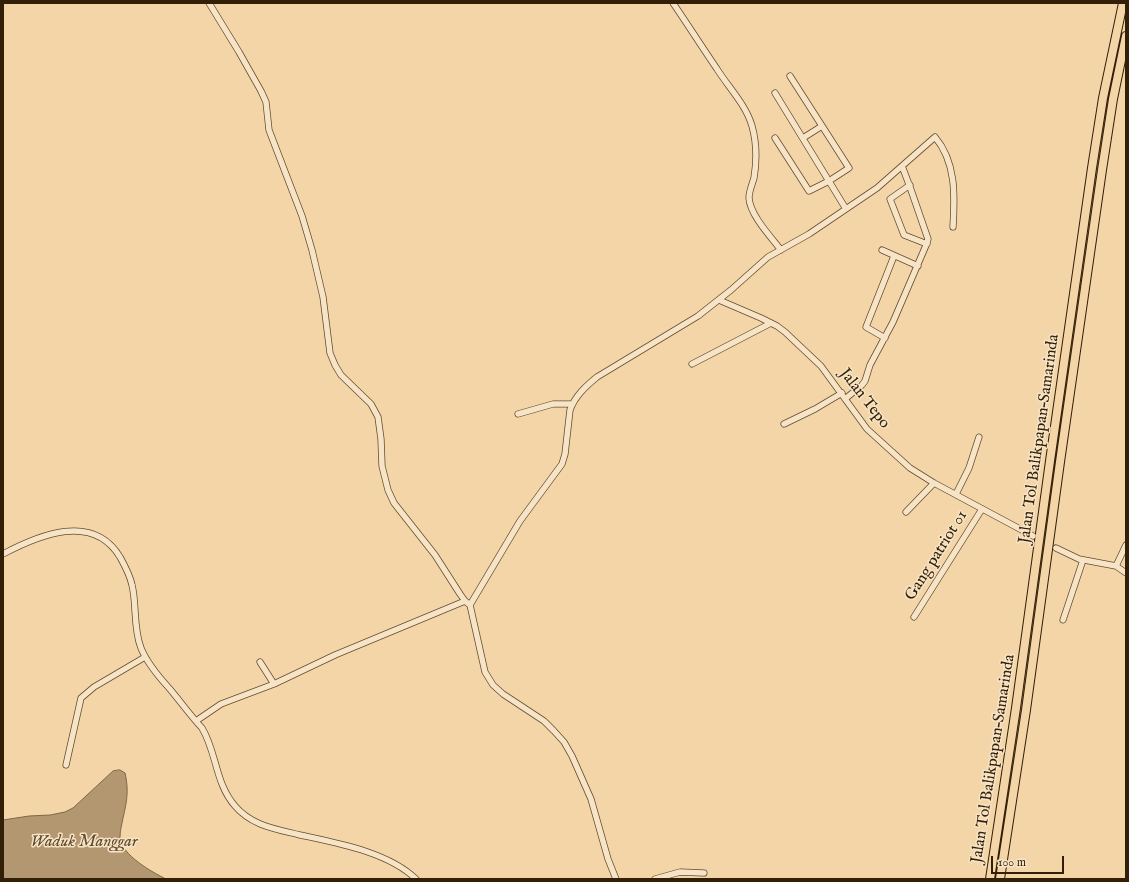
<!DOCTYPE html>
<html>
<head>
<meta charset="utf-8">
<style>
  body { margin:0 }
  #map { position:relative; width:1129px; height:882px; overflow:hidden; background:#f3d5a8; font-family:"IM FELL English",serif }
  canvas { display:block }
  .frame { position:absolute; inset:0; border:4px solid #331f06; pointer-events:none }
  .scale { position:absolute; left:991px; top:856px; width:73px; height:18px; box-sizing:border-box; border:2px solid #331f06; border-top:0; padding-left:5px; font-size:12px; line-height:14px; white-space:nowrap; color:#331f06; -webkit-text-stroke:3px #f7e4c6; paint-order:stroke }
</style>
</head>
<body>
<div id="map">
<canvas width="1129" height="882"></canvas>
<div class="frame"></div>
<div class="scale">100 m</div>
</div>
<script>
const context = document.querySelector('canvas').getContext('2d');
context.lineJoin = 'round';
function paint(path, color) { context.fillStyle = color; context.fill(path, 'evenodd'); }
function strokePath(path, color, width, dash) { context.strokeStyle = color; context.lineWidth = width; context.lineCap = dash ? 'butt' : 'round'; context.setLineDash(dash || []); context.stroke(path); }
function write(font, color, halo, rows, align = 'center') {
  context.font = font + ' "IM FELL English",serif'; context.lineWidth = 3; context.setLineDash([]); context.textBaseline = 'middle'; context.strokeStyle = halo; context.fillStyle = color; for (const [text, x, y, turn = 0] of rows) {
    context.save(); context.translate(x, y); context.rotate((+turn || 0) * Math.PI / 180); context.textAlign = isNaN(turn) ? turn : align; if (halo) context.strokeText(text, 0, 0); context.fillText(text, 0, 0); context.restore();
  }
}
const water = new Path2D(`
  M 120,770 L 125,773 C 129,790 127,801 123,818 C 122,824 120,830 120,837 C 121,855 152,872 166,879 L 3,879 L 3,820 L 29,816 L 50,815 L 65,812 L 73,808 L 113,771 Z`);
paint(water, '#b29771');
strokePath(water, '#7f6746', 1);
const minor = new Path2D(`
  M 209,3 L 239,52 L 261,91 L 266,102 L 269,130 L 302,216 L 312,250 L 323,297 L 330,353 L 335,365 L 341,375 L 371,404 L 378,417 L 381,439 L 382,466 L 388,490 L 394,503 L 435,555 L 460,594 L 465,601 L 470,605 L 485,672 L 493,685 L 503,694 L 544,721 L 554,731 L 564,742 L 572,756 L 591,799 L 608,859 L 616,879
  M 673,3 C 688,25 702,47 717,69 C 729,88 746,105 752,126 C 757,144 757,160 754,178 C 752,185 749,191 749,198 C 750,215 771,237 781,250
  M 775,93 L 846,209
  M 775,138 L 809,191 L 829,181 L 849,168 L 790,76
  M 803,138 L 822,126
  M 910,185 L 890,199 L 904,235 L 927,244
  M 882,250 L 918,266
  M 719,300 L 761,318 L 777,326 L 785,332 L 821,366 L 867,429 L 910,468 L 934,483 L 1033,536
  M 885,338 L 866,327 L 894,256
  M 692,364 L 771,323
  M 845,399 L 862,385 L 865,381 L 870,365 L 893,322 L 927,243 L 928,239 L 910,187 L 902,166
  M 518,414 L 553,404 L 572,404
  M 784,424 L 815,409 L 842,393
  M 956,494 L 969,468 L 979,437
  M 906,512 L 934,483
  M 1056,548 L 1079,559 L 1116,566 L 1126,573
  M 3,554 C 39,535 93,512 120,557 C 125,566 130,575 132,585 C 137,606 133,628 141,648 C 147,663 158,676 169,688 C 180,701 190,715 202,728 C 217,753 215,783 235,806 C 252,826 276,829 300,835 C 337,843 388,852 416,879
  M 1116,566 L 1126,545
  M 470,605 L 520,521 L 562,464 L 565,454 L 570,410 C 575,396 586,386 597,377 L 698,316 L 731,290 L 768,257 L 809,234 L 877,188 L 935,137 C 956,162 955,195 953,227
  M 914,617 L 982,509
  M 1063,620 L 1083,560
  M 260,662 L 274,684
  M 196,721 L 221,704 L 274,684 L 335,655 L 465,601
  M 66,765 L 81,698 L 94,687 L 145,657
  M 655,879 L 680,872 L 704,873`);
const highway = new Path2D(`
  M 990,879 L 1016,708 L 1050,461 L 1092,168 L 1103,98 L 1123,3
  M 1000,879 L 1026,710 L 1060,462 L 1102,170 L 1113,99 L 1126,36`);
strokePath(minor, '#634c2e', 7);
strokePath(highway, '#331f06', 10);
strokePath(minor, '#f7e4c6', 5.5);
strokePath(highway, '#f3d5a8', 8);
write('16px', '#331f06', '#f7e4c6', [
  ["Jalan Tepo",864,399,52],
  ["Jalan Tol Balikpapan–Samarinda",1040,439,-82],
  ["Gang patriot 01",937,556,-58],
  ["Jalan Tol Balikpapan–Samarinda",994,759,-81]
]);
write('italic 17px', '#5f492b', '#f7e4c6', [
  ["Waduk Manggar",84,843]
]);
</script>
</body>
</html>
